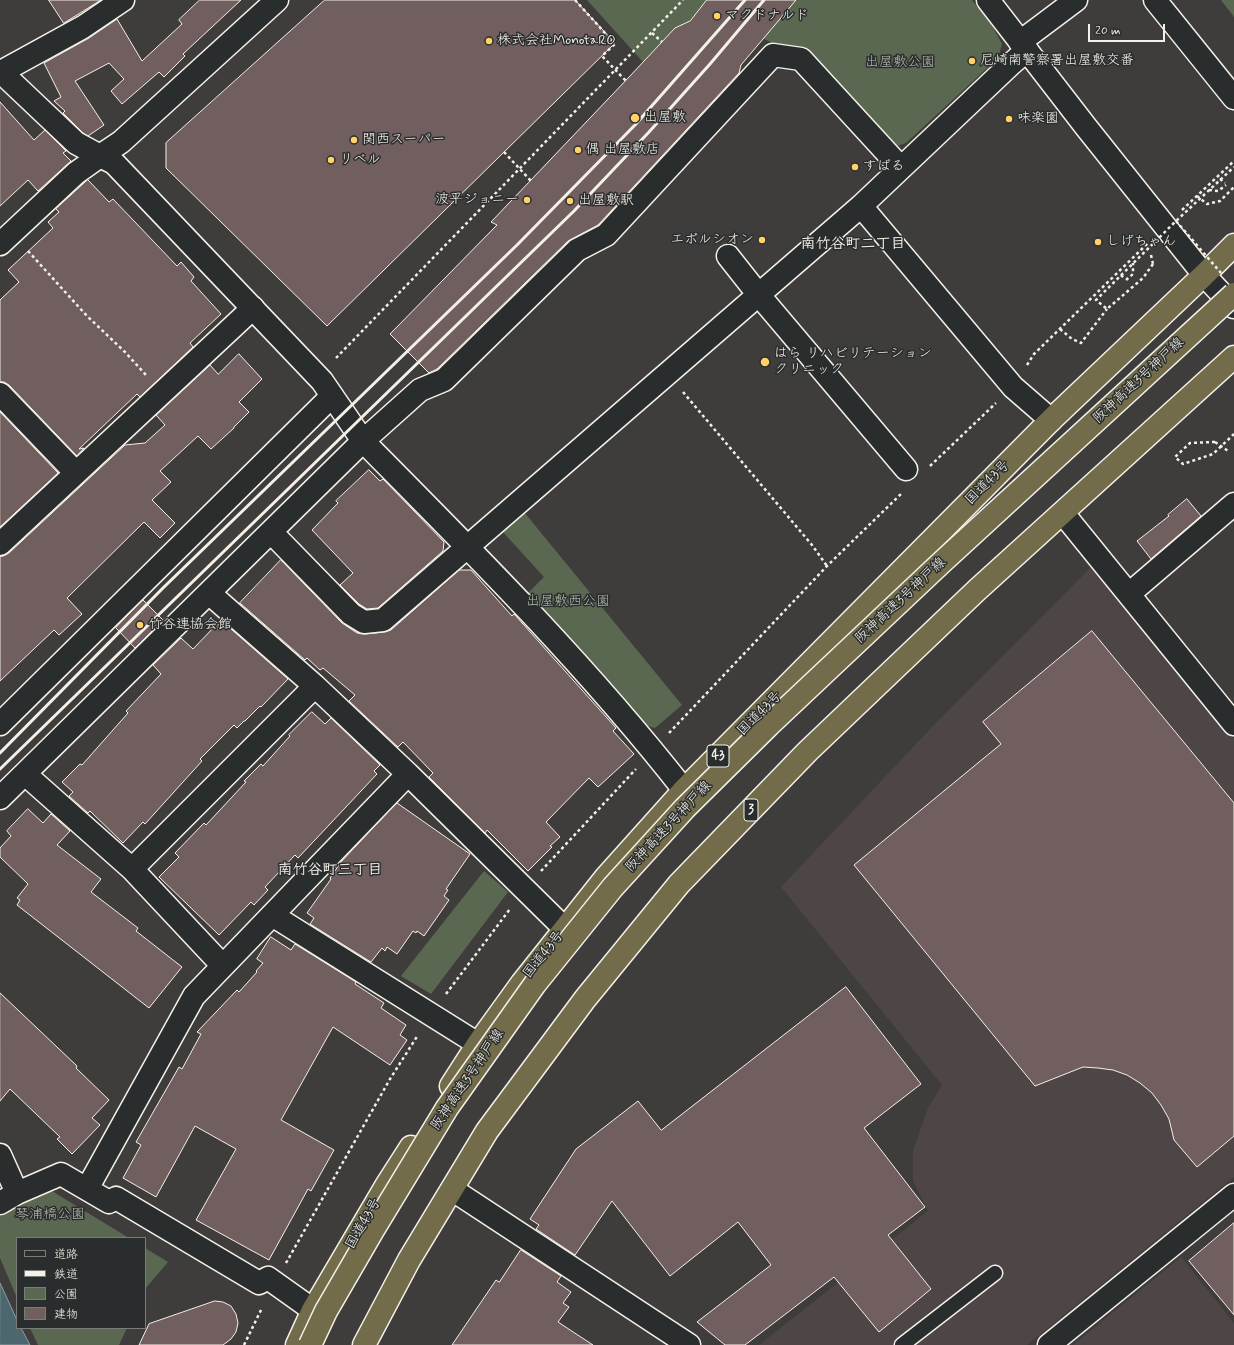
<!DOCTYPE html>
<html>
<head>
<meta charset="utf-8">
<style>
  body { margin:0 }
  #map { position:relative; width:1234px; height:1345px; overflow:hidden; background:#3f3c3c; font-family:Mynerve,"Klee One",sans-serif }
  canvas { display:block }
  .legend { position:absolute; left:16px; top:1237px; width:130px; height:92px; box-sizing:border-box; background:#2a2d2e; border:1px solid #7b7b78; margin:0; padding:5px 7px; list-style:none; font-size:12px; color:#f4f1e8 }
  .legend li { display:flex; align-items:center; gap:8px; height:20px }
  .legend b { width:20px; border:1px solid #7b7b78 }
  .scale { position:absolute; left:1088px; top:24px; width:77px; height:18px; box-sizing:border-box; border:2px solid #f4f1e8; border-top:0; padding-left:5px; font-size:12px; line-height:14px; white-space:nowrap; color:#f4f1e8; -webkit-text-stroke:3px #2a2d2e; paint-order:stroke }
</style>
</head>
<body>
<div id="map">
<canvas width="1234" height="1345"></canvas>
<ul class="legend">
<li><b style="height:5px;background:#2a2d2e"></b>道路</li>
<li><b style="height:5px;background:#f4f1e8"></b>鉄道</li>
<li><b style="height:11px;background:#5b6851"></b>公園</li>
<li><b style="height:11px;background:#715e5e"></b>建物</li>
</ul>
<div class="scale">20 m</div>
</div>
<script>
const context = document.querySelector('canvas').getContext('2d');
context.lineJoin = 'round';
function paint(path, color) { context.fillStyle = color; context.fill(path, 'evenodd'); }
function strokePath(path, color, width, dash) { context.strokeStyle = color; context.lineWidth = width; context.lineCap = dash ? 'butt' : 'round'; context.setLineDash(dash || []); context.stroke(path); }
function write(font, color, halo, rows, align = 'center') {
  context.font = font + ' Mynerve,"Klee One",sans-serif'; context.lineWidth = 3; context.setLineDash([]); context.textBaseline = 'middle'; context.strokeStyle = halo; context.fillStyle = color; for (const [text, x, y, turn = 0] of rows) {
    context.save(); context.translate(x, y); context.rotate((+turn || 0) * Math.PI / 180); context.textAlign = isNaN(turn) ? turn : align; if (halo) context.strokeText(text, 0, 0); context.fillText(text, 0, 0); context.restore();
  }
}
paint(new Path2D(`
  M 1094,564 L 1234,739 L 1234,1177 L 1027,1345 L 759,1345 L 928,1211 L 913,1181 L 913,1151 L 928,1108 L 942,1085 L 781,887 L 932,727 Z
  M 1181,1257 L 1234,1323 L 1234,1345 L 1073,1345 Z`), '#4e4646');
paint(new Path2D(`
  M 587,0 L 707,0 L 690,21 L 675,28 L 643,62 Z
  M 795,0 L 972,0 L 990,22 L 1002,44 L 998,58 L 906,143 L 897,146 L 880,134 L 781,47 L 762,38 Z
  M 1221,0 L 1234,0 L 1234,17 Z
  M 524,512 L 682,705 L 655,728 L 645,725 L 528,593 L 544,577 L 502,531 Z
  M 484,871 L 508,892 L 431,994 L 401,976 Z
  M 52,1191 L 129,1238 L 17,1238 L 17,1298 L 0,1258 L 0,1216 L 19,1204 Z
  M 145,1248 L 168,1262 L 145,1289 Z
  M 30,1328 L 127,1328 L 119,1345 L 38,1345 Z`), '#5b6851');
const water = new Path2D(`
  M 0,1283 L 17,1320 L 17,1328 L 21,1328 L 30,1345 L 0,1345 Z`);
paint(water, '#4c6770');
strokePath(water, '#8f9ea0', 1);
const building = new Path2D(`
  M 49,0 L 101,0 L 64,23 Z
  M 200,0 L 241,0 L 183,54 L 185,56 L 164,77 L 159,72 L 122,104 L 111,91 L 124,79 L 109,63 L 75,81 L 104,125 L 88,136 L 83,133 L 63,113 L 65,111 L 54,101 L 61,97 L 44,63 L 89,38 L 117,19 L 142,61 L 182,24 L 179,20 Z
  M 325,0 L 575,0 L 615,43 L 327,326 L 166,168 L 166,143 Z
  M 707,0 L 796,0 L 741,65 L 739,73 L 598,225 L 568,241 L 437,369 L 429,373 L 390,334 L 497,225 L 491,222 L 630,76 L 675,28 L 690,21 Z
  M 0,102 L 34,140 L 45,130 L 66,151 L 63,153 L 71,161 L 38,191 L 28,180 L 0,206 Z
  M 88,180 L 109,202 L 113,199 L 177,266 L 181,262 L 194,277 L 191,281 L 221,314 L 190,343 L 193,347 L 140,397 L 137,394 L 79,449 L 84,448 L 77,456 L 9,385 L 4,382 L 0,382 L 0,300 L 19,282 L 8,270 L 53,228 L 48,222 L 59,212 L 56,209 Z
  M 239,354 L 262,379 L 239,402 L 249,412 L 234,427 L 234,428 L 211,449 L 198,436 L 160,471 L 171,482 L 152,500 L 175,523 L 160,538 L 144,522 L 67,598 L 82,614 L 59,635 L 54,630 L 0,681 L 0,556 L 3,556 L 9,553 L 125,445 L 145,443 L 165,425 L 156,415 L 210,365 L 218,374 Z
  M 0,412 L 58,473 L 0,527 Z
  M 369,470 L 380,481 L 383,479 L 444,542 L 443,551 L 378,608 L 367,609 L 359,604 L 340,585 L 353,573 L 312,530 L 338,503 L 336,501 Z
  M 1187,499 L 1201,516 L 1151,559 L 1137,541 L 1169,516 L 1168,515 Z
  M 281,560 L 342,623 L 357,633 L 365,634 L 384,632 L 391,630 L 459,570 L 471,570 L 512,616 L 514,614 L 616,728 L 613,731 L 634,754 L 598,787 L 589,778 L 546,822 L 560,837 L 550,846 L 552,847 L 528,871 L 487,830 L 485,833 L 429,777 L 433,773 L 403,742 L 398,747 L 349,701 L 355,695 L 323,668 L 320,670 L 307,658 L 305,660 L 240,603 Z
  M 143,600 L 163,620 L 135,648 L 116,628 Z
  M 222,621 L 288,679 L 261,707 L 260,706 L 245,721 L 244,721 L 237,728 L 234,725 L 200,759 L 202,761 L 145,824 L 143,822 L 123,843 L 90,811 L 88,813 L 69,796 L 73,792 L 62,782 L 80,764 L 82,765 L 128,713 L 126,711 L 161,674 L 153,665 L 181,638 L 193,649 L 217,624 L 219,625 Z
  M 1092,631 L 1234,803 L 1234,1136 L 1197,1167 L 1174,1140 L 1169,1119 L 1161,1105 L 1152,1093 L 1140,1083 L 1127,1075 L 1113,1070 L 1098,1068 L 1083,1067 L 1035,1086 L 854,865 L 1001,744 L 983,722 Z
  M 312,712 L 325,724 L 331,718 L 380,765 L 374,771 L 377,774 L 298,858 L 295,855 L 265,887 L 268,890 L 254,905 L 251,902 L 219,935 L 159,877 L 179,857 L 175,853 L 204,823 L 206,825 L 246,782 L 244,781 L 261,764 L 263,766 L 290,736 L 289,735 Z
  M 397,803 L 470,854 L 446,889 L 448,890 L 444,896 L 449,900 L 424,936 L 417,931 L 416,933 L 413,931 L 397,954 L 387,947 L 385,951 L 382,948 L 371,962 L 310,924 L 314,918 L 307,913 L 331,879 L 330,878 L 341,862 Z
  M 28,809 L 43,823 L 51,814 L 70,831 L 57,845 L 101,879 L 91,892 L 138,928 L 136,931 L 182,967 L 149,1008 L 17,905 L 20,900 L 17,898 L 28,884 L 0,857 L 0,848 L 11,836 L 7,831 Z
  M 271,937 L 291,950 L 295,944 L 356,982 L 355,984 L 384,1003 L 381,1008 L 406,1025 L 400,1035 L 407,1040 L 390,1065 L 333,1027 L 281,1120 L 334,1150 L 311,1191 L 308,1189 L 269,1260 L 196,1220 L 236,1149 L 195,1126 L 156,1197 L 123,1178 L 141,1145 L 136,1142 L 179,1067 L 182,1069 L 201,1034 L 197,1032 L 237,990 L 239,992 L 257,972 L 256,971 L 263,963 L 257,959 Z
  M 846,987 L 921,1084 L 864,1128 L 925,1207 L 888,1235 L 931,1289 L 879,1332 L 834,1277 L 745,1345 L 725,1345 L 697,1322 L 771,1265 L 738,1222 L 670,1276 L 612,1201 L 575,1255 L 536,1229 L 539,1225 L 530,1219 L 576,1149 L 638,1101 L 661,1130 Z
  M 0,993 L 77,1066 L 76,1068 L 109,1100 L 92,1118 L 100,1125 L 72,1154 L 57,1139 L 60,1137 L 10,1089 L 0,1101 Z
  M 1234,1223 L 1234,1315 L 1189,1261 Z
  M 521,1250 L 561,1276 L 557,1282 L 571,1292 L 563,1303 L 569,1307 L 558,1322 L 593,1345 L 452,1345 L 496,1280 L 499,1282 Z
  M 215,1301 L 223,1302 L 231,1306 L 236,1314 L 238,1323 L 236,1332 L 231,1339 L 223,1345 L 139,1345 L 149,1324 Z`);
paint(building, '#715e5e');
strokePath(building, '#f4f1e8', 1);
const service = new Path2D(`
  M 902,1345 L 995,1273`);
const minor = new Path2D(`
  M 1155,0 L 1234,98
  M 1020,42 L 1076,0
  M 0,71 L 76,143 L 100,156 L 76,173 L 0,244
  M 1,72 L 83,27 L 123,0
  M 861,206 L 1013,387 L 1051,420
  M 728,256 L 758,294 L 906,469
  M 0,394 L 76,473
  M 363,441 C 474,553 587,666 684,790
  M 1066,517 L 1234,724
  M 271,532 L 351,614 L 364,622 L 383,620 L 861,206 L 1010,65 L 1027,50
  M 0,544 L 253,308
  M 209,593 L 315,686 L 408,774
  M 1129,594 L 1234,504
  M 0,724 L 332,396
  M 25,774 L 132,869 L 223,966
  M 0,798 L 363,441 L 420,390 L 444,380 L 577,250 L 606,235 L 773,55 L 801,59 L 901,168
  M 132,869 L 315,686
  M 272,915 L 478,1044
  M 0,1155 L 17,1193
  M 87,1189 L 194,996 L 408,774 L 565,929
  M 456,1192 L 689,1345
  M 0,1203 L 17,1193 L 61,1174 L 109,1202 L 116,1198 L 259,1283 L 268,1278 L 313,1310
  M 1049,1345 L 1234,1195`);
const tertiary = new Path2D(`
  M 988,0 L 1086,127 L 1204,275
  M 100,156 L 114,163 L 322,381 L 363,441
  M 100,156 L 121,142 L 277,0`);
const secondary = new Path2D(`
  M 1204,275 L 1234,307`);
const trunk = new Path2D(`
  M 451,1086 L 478,1044 L 522,983 L 606,877 L 684,790 L 1051,420 L 1204,275 L 1234,245
  M 297,1345 L 313,1310 L 386,1186 L 411,1147`);
const motorway = new Path2D(`
  M 364,1345 L 409,1260 L 487,1131 L 585,999 L 679,884 L 808,751 L 977,590 L 1234,357`);
strokePath(service, '#f4f1e8', 17);
strokePath(minor, '#f4f1e8', 25);
strokePath(tertiary, '#f4f1e8', 25);
strokePath(secondary, '#f4f1e8', 25);
strokePath(trunk, '#f4f1e8', 25);
strokePath(motorway, '#f4f1e8', 25);
strokePath(new Path2D(`
  M 652,33 L 662,42
  M 1220,179 L 1225,183
  M 1209,190 L 1218,191 L 1226,185
  M 1197,196 L 1207,204 L 1220,201 L 1234,187
  M 1182,210 L 1234,161
  M 28,251 L 87,316 L 125,352 L 146,375
  M 1151,255 L 1153,264
  M 1121,275 L 1124,278
  M 1126,280 L 1133,274 L 1133,263
  M 1060,329 L 1072,339 L 1081,343 L 1107,309
  M 336,358 L 683,0
  M 1027,365 L 1034,354 L 1148,243
  M 683,392 L 812,545 L 827,566
  M 1215,442 L 1228,451
  M 930,466 L 996,403
  M 669,733 L 827,566 L 902,493
  M 541,871 L 636,769
  M 446,994 L 510,909
  M 286,1263 L 390,1079 L 418,1035
  M 244,1345 L 262,1308`), '#f4f1e8', 2.5, [3, 3]);
strokePath(service, '#2a2d2e', 14);
strokePath(minor, '#2a2d2e', 22);
strokePath(tertiary, '#2a2d2e', 22);
strokePath(secondary, '#2a2d2e', 22);
strokePath(trunk, '#726c4b', 22);
strokePath(motorway, '#726c4b', 22);
strokePath(new Path2D(`
  M 0,753 L 164,587 L 517,245 L 635,125 L 745,0
  M 0,769 L 574,211 L 649,132 L 710,64 L 764,0`), '#f4f1e8', 3);
const motorwayBridge = new Path2D(`
  M 310,1345 L 326,1311 L 373,1230 L 447,1108 L 535,984 L 613,887 L 685,808 L 769,725 L 941,563 L 1234,294`);
strokePath(motorwayBridge, '#f4f1e8', 25, []);
strokePath(new Path2D(`
  M 575,0 L 615,44 L 602,56 L 626,81
  M 504,152 L 531,181
  M 1176,221 L 1221,273
  M 1153,264 L 1143,278 L 1107,309 L 1096,300 L 1176,221 L 1234,167
  M 1215,442 L 1190,443 L 1175,457 L 1183,464 L 1213,454 L 1234,434`), '#f4f1e8', 2.5, [3, 3]);
strokePath(motorwayBridge, '#726c4b', 22);
for (const [x, y, r, color] of [
  [717,16,4,"#ffd166"],
  [489,41,4,"#ffd166"],
  [972,61,4,"#ffd166"],
  [635,118,5,"#ffd166"],
  [1009,119,4,"#ffd166"],
  [354,140,4,"#ffd166"],
  [578,150,4,"#ffd166"],
  [331,160,4,"#ffd166"],
  [855,167,4,"#ffd166"],
  [527,200,4,"#ffd166"],
  [570,201,4,"#ffd166"],
  [762,240,4,"#ffd166"],
  [1098,242,4,"#ffd166"],
  [765,362,5,"#ffd166"],
  [140,625,4,"#ffd166"]
]) { const dot = new Path2D(); dot.arc(x, y, r, 0, 2 * Math.PI); context.fillStyle = color; context.fill(dot); strokePath(dot, '#2a2d2e', 1.5); }
for (const [x, y, w] of [
  [718,756,22],
  [751,810,14]
]) { const box = new Path2D(); box.roundRect(x - w / 2, y - 11, w, 22, 3); context.fillStyle = '#2a2d2e'; context.fill(box); strokePath(box, '#f4f1e8', 1); }
write('bold 13px', '#f4f1e8', null, [
  ["43",718,756],
  ["3",751,810]
]);
write('14px', '#f4f1e8', '#2a2d2e', [
  ["マクドナルド",725,16],
  ["株式会社MonotaRO",497,41],
  ["尼崎南警察署出屋敷交番",980,61],
  ["出屋敷",644,118],
  ["味楽園",1017,119],
  ["関西スーパー",362,140],
  ["偶 出屋敷店",586,150],
  ["リベル",339,160],
  ["すばる",863,167],
  ["波平ジョニー",519,200,"right"],
  ["出屋敷駅",578,201],
  ["エボルシオン",754,240,"right"],
  ["しげちゃん",1106,242],
  ["はら リハビリテーション",774,354],
  ["クリニック",774,370],
  ["竹谷連協会館",148,625]
], 'left');
write('14px', '#b7baac', '#2a2d2e', [
  ["出屋敷公園",900,63],
  ["出屋敷西公園",568,602],
  ["琴浦橋公園",50,1215]
]);
write('14px', '#f4f1e8', '#2a2d2e', [
  ["阪神高速3号神戸線",1139,381,-43],
  ["国道43号",988,483,-45],
  ["阪神高速3号神戸線",901,601,-43],
  ["国道43号",760,714,-45],
  ["阪神高速3号神戸線",669,827,-47],
  ["国道43号",544,955,-51],
  ["阪神高速3号神戸線",468,1080,-56],
  ["国道43号",364,1224,-60]
]);
write('bold 15px', '#f4f1e8', '#2a2d2e', [
  ["南竹谷町二丁目",853,245],
  ["南竹谷町三丁目",330,871]
]);
</script>
</body>
</html>
